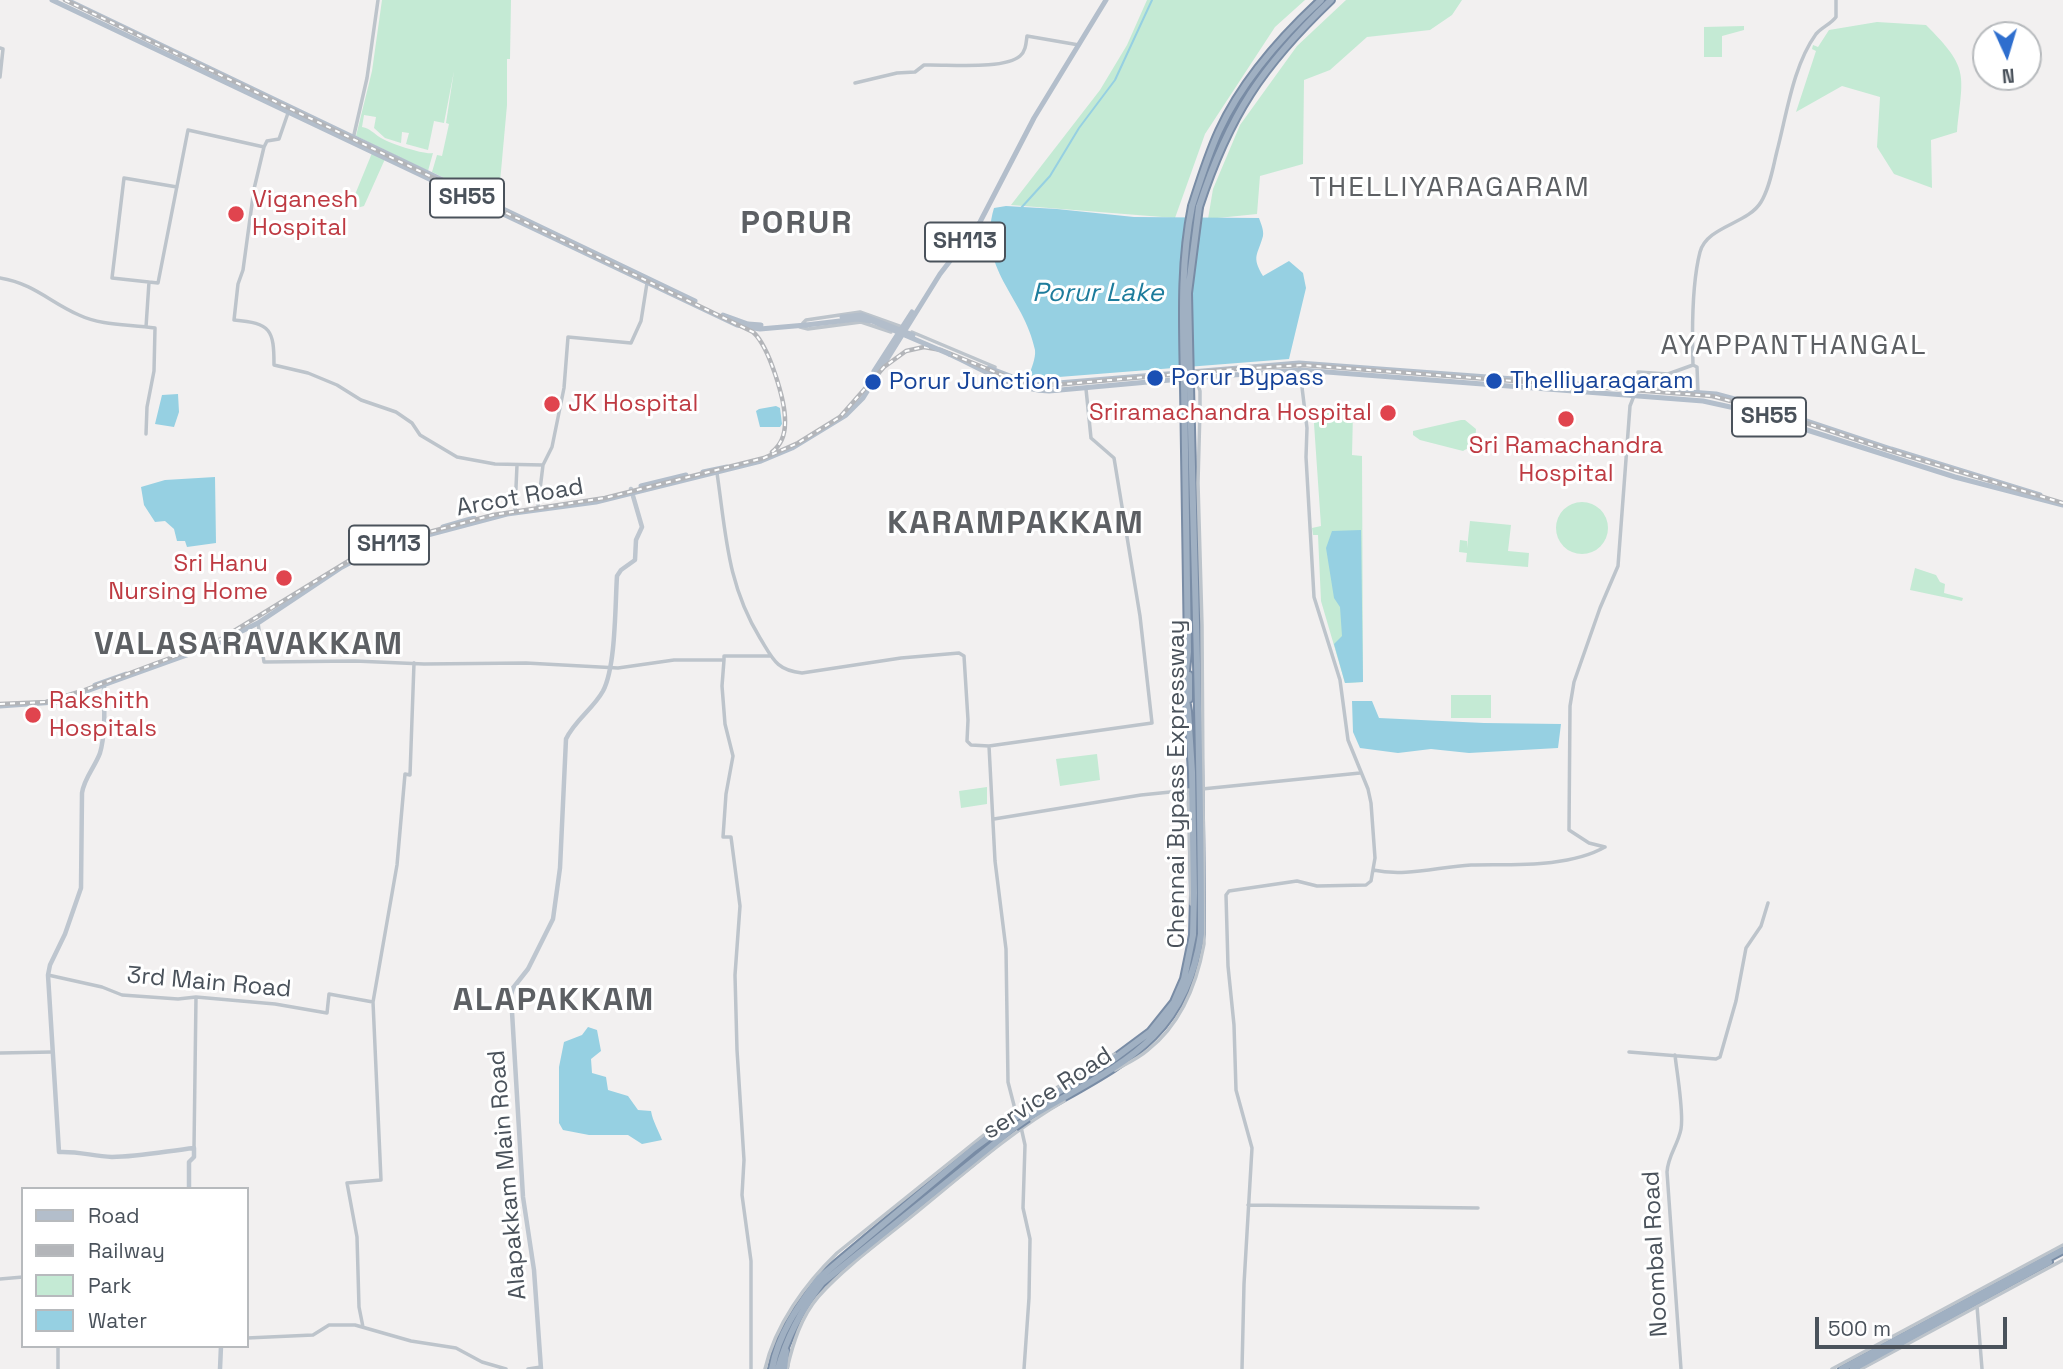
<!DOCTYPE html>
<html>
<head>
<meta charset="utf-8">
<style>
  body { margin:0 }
  #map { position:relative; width:2063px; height:1369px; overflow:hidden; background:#f2f0f0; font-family:"Space Grotesk",sans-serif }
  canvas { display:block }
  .legend { position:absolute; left:21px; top:1187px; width:228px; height:161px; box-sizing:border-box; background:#fff; border:2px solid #b7babd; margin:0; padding:9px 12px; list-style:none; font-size:21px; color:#4a525b }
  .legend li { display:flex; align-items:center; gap:14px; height:35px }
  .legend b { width:35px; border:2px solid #b7babd }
  .north { position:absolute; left:1972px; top:21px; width:70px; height:70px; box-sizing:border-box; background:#fff; border:2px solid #b7babd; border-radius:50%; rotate:176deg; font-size:19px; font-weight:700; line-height:28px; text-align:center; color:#4a525b }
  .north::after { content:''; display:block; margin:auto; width:24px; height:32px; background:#2e6ece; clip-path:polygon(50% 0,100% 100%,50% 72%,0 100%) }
  .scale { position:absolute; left:1815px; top:1317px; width:192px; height:32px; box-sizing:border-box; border:4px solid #4a525b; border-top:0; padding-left:9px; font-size:21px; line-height:24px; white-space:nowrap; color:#4a525b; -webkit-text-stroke:5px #fff; paint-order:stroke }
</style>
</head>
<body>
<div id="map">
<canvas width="2063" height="1369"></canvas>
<ul class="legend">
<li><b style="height:9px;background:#b3becb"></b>Road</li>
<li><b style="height:9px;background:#b3b5b9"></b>Railway</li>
<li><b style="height:19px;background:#c4ead4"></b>Park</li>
<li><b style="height:19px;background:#96d0e2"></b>Water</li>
</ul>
<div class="north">N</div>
<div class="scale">500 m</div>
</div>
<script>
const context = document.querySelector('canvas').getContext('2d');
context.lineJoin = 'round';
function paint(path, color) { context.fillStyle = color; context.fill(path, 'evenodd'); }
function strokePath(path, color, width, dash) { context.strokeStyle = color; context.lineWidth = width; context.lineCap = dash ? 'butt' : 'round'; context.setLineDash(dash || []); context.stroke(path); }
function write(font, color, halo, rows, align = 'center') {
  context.font = font + ' "Space Grotesk",sans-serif'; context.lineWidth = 6; context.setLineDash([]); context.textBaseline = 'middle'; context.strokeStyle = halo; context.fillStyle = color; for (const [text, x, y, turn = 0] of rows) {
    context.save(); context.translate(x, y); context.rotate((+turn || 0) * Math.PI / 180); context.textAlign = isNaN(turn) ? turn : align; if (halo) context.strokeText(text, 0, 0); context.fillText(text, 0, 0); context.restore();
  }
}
paint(new Path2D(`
  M 382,0 L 511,0 L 510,59 L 507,59 L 507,105 L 498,204 L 432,172 L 437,155 L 442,156 L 449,124 L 446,123 L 454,71 L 444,123 L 434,121 L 428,150 L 406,144 L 409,133 L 402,132 L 401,143 L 385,138 L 374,128 L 376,117 L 364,115 L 362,127 C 371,129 373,133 381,138 C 391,144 425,155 433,153 L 428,171 L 356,136 L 372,71 Z
  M 1147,0 L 1305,0 L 1275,27 L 1205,134 L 1175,218 L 1011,205 L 1100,90 L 1127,45 Z
  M 1346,0 L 1462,0 L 1452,15 L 1430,30 L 1367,37 L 1330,70 L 1304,80 L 1303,164 L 1260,176 L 1257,214 L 1208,219 L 1213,189 L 1240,125 L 1297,46 Z
  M 1877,22 L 1926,25 C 1970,69 1963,73 1957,132 L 1931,140 L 1932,188 L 1894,174 L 1877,147 L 1880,97 L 1842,86 L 1796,112 L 1816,51 L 1812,49 L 1813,45 L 1818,47 L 1829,30 Z
  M 1744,26 L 1744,30 L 1722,36 L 1722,57 L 1704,57 L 1704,27 Z
  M 372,153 L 385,159 L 364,206 L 357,208 L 354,205 L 354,197 Z
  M 1313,409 L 1353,413 L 1352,455 L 1362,456 L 1363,682 L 1345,683 L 1321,601 L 1318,535 L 1313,535 L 1312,528 L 1321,526 Z
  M 1461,420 L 1465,420 L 1476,429 L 1475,444 L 1463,451 L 1420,440 L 1413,435 L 1413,431 Z
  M1556 528a26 26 0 1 1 52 0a26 26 0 1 1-52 0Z
  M 1470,521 L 1511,525 L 1508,551 L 1529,553 L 1528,567 L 1466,562 L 1467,553 L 1459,552 L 1460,540 L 1467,541 L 1467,548 Z
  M 1915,568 L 1936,575 L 1940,582 L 1945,584 L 1944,593 L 1963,598 L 1962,601 L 1910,590 Z
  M 1451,695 L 1491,695 L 1491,718 L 1451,718 Z
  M 1097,754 L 1100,780 L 1060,786 L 1056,759 Z
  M 987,787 L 987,804 L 961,808 L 959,791 Z`), '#c4ead4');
paint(new Path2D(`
  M 1006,206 L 1057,209 L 1134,217 L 1259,218 C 1261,224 1264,230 1263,236 C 1258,255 1251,256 1263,276 L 1289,261 L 1303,273 L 1306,288 L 1289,359 L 1046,378 L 1029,376 C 1031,369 1036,358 1035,350 C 1024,296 976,269 994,208 Z
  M 178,394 L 179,412 L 174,427 L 155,424 L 162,395 Z
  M 776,406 L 780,408 L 782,424 L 780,427 L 760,427 L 756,411 L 759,409 Z
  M 215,477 L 216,543 L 187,547 L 185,541 L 177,541 L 174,529 L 165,521 L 155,522 L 144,505 L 141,487 L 165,480 Z
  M 1361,530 L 1363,682 L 1345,683 L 1334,644 L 1342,636 L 1340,607 L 1334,598 L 1326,548 L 1332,531 Z
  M 1352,701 L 1372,701 L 1379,718 L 1484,723 L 1561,724 L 1558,748 L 1469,753 L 1431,749 L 1398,753 L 1360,748 L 1353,732 Z
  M 588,1027 L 597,1030 L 601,1051 L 591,1059 L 592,1073 L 606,1077 L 608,1090 L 628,1096 L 638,1110 L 651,1111 C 653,1122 658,1129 662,1140 L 642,1144 L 628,1135 L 589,1135 L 563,1130 L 559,1123 L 559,1067 L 564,1042 L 582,1035 Z`), '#96d0e2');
strokePath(new Path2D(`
  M 1021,208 L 1050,176 L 1079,128 L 1115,80 L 1152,0`), '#96d0e2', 2);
const trunk = new Path2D(`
  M 1192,206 C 1200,181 1208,155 1219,131 C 1242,81 1281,37 1321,0
  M 1199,207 C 1229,115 1262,66 1331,0
  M 1189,675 L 1189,699
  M 1026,1111 L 1111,1061 L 1150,1032 L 1174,1002 L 1184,979 L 1193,935 L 1194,893 L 1192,772 L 1188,711 L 1184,689 L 1188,652 L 1184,384
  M 1028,1118 C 1113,1067 1185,1044 1201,934 C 1201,751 1194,567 1190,384
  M 772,1369 C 778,1334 798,1306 819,1278 L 974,1148 L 1012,1120
  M 778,1369 C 787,1336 801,1310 822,1283 L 1015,1127
  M 784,1369 L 786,1351
  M 1842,1369 L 2063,1250
  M 1853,1369 L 2049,1262`);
strokePath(trunk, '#798ca5', 10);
strokePath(new Path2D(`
  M 0,48 L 3,49 L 0,77
  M 855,83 L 897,73 L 915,72 L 924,65 C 947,64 1004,70 1020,56 C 1026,51 1026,43 1027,36 L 1079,45
  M 288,113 L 279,139 L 267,141 L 264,147 L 254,189 L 243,270 L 238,284 L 234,320 C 271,323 274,330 274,365 L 308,373 L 337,385 L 361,400 L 396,412 L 412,423 L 420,435 L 457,457 L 495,464 L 543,465
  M 353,139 L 367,78 L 378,0
  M 177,187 L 124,178 L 112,278 L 158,283 L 188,130 L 264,147
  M 0,278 C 35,284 49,302 79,315 C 102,326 130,324 155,328 L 154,371 L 147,407 L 146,434
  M 803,323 L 806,320 L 860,312 L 902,327
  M 146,327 L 149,282
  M 800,327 L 808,329 L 861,322 L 891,332
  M 912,332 L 995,367
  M 1698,392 L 1697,367 L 1693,365 C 1692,333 1692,283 1700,252 C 1707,226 1748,224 1761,202 C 1770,187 1773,167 1777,151 C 1787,113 1793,66 1816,34 C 1822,27 1831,24 1836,17 L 1836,0
  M 717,473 C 726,534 727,584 760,638 C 773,659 776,670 802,673 L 901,658 L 959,653 L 964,656 L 968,720 L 967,741 L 971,745 L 989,746 L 995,861 L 1006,949 L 1008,1082 L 1017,1117
  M 538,506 L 543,465 L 552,447 L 564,388 L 568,337 L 631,343 L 641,321 L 647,283
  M 515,510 L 517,465
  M 258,623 L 264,662 L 355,661 L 424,664 L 526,663 L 618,668 L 674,660 L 724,660 L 724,656 L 770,656
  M 724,660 L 722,686 L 725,724 L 733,756 L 726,794 L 723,837 L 731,837 L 740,906 L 735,975 L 737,1050 L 744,1160 L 742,1195 L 751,1261 L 751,1369
  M 989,746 L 1152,723 L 1140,616 L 1115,464 L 1114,458 L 1091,438 L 1086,389
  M 1202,789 L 1360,773
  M 1188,790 L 1191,904
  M 994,819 L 1141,795 L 1190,790
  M 1605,847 L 1589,843 L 1569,830 L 1570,706 L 1574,682 L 1600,608 L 1618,566 L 1630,406 L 1637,388 L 1638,372 L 1668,374 L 1693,365
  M 1373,870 C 1405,877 1438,867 1471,865 C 1512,864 1568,868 1605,847
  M 48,975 L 102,987 L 122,995 L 178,999 L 196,997 L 275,1004 L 327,1013 L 329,994 L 373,1002
  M 1629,1052 L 1716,1059 L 1720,1057 L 1736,1001 L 1746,948 L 1761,926 L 1768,903
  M 0,1053 L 52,1052
  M 1675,1055 C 1677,1074 1684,1112 1681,1129 C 1678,1145 1668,1155 1667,1172 L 1681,1369
  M 1115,1070 C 1126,1064 1139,1058 1148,1050 C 1181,1024 1197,983 1204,944 L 1202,625 L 1198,483 L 1200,409 L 1200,391 L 1196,379
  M 1021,1127 L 1025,1145 L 1023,1208 L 1030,1239 L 1029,1298 L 1024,1369
  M 194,1148 L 196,997
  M 1248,1205 L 1478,1208
  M 0,1279 L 23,1277
  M 1977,1306 L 1982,1369
  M 363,1327 L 359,1307 L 357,1237 L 347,1183 L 381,1180 L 373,1002 L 397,865 L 405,774 L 410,775 L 414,663
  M 247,1338 L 313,1335 L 329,1325 L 355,1325 L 411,1341 L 456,1348 L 482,1362 L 506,1369
  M 58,1346 L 58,1369
  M 528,1369 L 541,1367
  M 765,1369 C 775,1325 805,1284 837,1253 L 1000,1122 L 1071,1079 L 1115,1054
  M 787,1369 C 793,1343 801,1317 818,1297 C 844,1268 877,1244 907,1220 C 958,1179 1007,1134 1064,1101
  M 1242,1369 L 1244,1284 L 1252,1148 L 1236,1090 L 1234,1025 L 1228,966 L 1226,895 L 1229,891 L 1297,881 L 1317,886 L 1366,885 L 1371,881 L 1375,858 L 1371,803 L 1368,789 L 1348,740 L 1340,680 L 1314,597 L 1306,457 L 1307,428 L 1299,363
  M 1832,1369 L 2063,1245
  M 1861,1369 L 2063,1260`), '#bdc4cb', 3.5);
strokePath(new Path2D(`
  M 104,686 C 104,707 106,732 100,753 C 95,767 84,778 82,793 L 81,888 L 65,934 L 50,965 L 48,975 L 59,1152 C 78,1151 92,1156 112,1157 C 139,1157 167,1151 194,1148 L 194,1157 L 189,1162 L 189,1189
  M 220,1369 L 221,1346
  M 541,1369 L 534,1270 L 523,1197 L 511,995 L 513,988 L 528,969 L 553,919 L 560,868 L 566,739 C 575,720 593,709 603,691 C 616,666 615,606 617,576 L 621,570 L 635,560 L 636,540 L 642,527 L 631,489`), '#bec6cf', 4.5);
strokePath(new Path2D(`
  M 52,0 L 737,325 L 760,329 L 806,325
  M 67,0 L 695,301
  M 723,315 L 748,324 L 761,325
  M 949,354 C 982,369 1012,389 1049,391 L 1192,378 L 1301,370 L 1703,401 L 1744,410 L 1955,477 L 2063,505
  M 989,368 L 1034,385 L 1299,363 L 1716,394 L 1768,408 L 1891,449 L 2040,495
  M 874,371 L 912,312
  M 703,472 L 727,467
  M 641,486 L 686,475
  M 443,527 L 474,518
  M 399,539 L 423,532
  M 95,685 L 126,674
  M 0,706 L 56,702 L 212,646 L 258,623 L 342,567 L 370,552 L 386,546 L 507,514 L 596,502 L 761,461 L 792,448 L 846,415 L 863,398 L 940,274 L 980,222 L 1034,118 L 1106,0`), '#b3becb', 5);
strokePath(trunk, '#a0b0c2', 6);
const rail = new Path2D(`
  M 65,0 L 753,332 C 769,346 786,402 785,423 C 785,434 781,445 772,452
  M 0,704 L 46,702 L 82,691 L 221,639 L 355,557 L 377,546 L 493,515 L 605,498 L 764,458 L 798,443 L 840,417 L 884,367 L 906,351 L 924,347 L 941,350 L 1017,381 L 1043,386 L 1235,369 L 1303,365 L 1712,396 L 1776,413 L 1885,449 L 2063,503`);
strokePath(rail, '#b3b5b9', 4.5);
strokePath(rail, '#fff', 2, [5]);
const trunkBridge = new Path2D(`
  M 1184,384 C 1183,324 1180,265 1192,206
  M 1190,384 L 1188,293 L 1199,207
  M 1012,1120 L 1026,1111
  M 1015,1127 L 1028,1118`);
strokePath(trunkBridge, '#798ca5', 10, []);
strokePath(new Path2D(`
  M 842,317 L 862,315 L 913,335
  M 806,325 L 857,319 L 872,321 L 949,354`), '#b3becb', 5);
strokePath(trunkBridge, '#a0b0c2', 6);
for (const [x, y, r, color] of [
  [236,214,9,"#e0444e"],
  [1155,378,9,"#1a4fb4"],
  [1494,381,9,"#1a4fb4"],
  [873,382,9,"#1a4fb4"],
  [552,404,9,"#e0444e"],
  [1388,413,9,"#e0444e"],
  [1566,419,9,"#e0444e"],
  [284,578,9,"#e0444e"],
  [33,715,9,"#e0444e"]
]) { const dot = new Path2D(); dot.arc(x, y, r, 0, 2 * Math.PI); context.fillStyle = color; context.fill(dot); strokePath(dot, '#fff', 2.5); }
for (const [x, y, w] of [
  [467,198,74],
  [965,242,80],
  [1769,417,74],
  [389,545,80]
]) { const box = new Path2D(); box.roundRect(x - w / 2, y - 19.5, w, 39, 5); context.fillStyle = '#fff'; context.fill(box); strokePath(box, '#4a525b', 2); }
write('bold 23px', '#4a525b', null, [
  ["SH55",467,198],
  ["SH113",965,242],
  ["SH55",1769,417],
  ["SH113",389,545]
]);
write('24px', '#be3a42', '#fff', [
  ["Viganesh",252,200],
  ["Hospital",252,228],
  ["JK Hospital",568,404],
  ["Sriramachandra Hospital",1372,413,"right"],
  ["Sri Ramachandra",1566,446,"center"],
  ["Hospital",1566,474,"center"],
  ["Sri Hanu",268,564,"right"],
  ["Nursing Home",268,592,"right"],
  ["Rakshith",49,701],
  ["Hospitals",49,729]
], 'left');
write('24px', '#164399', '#fff', [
  ["Porur Bypass",1171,378],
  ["Thelliyaragaram",1510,381],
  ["Porur Junction",889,382]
], 'left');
write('24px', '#4a525b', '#fff', [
  ["Arcot Road",520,498,-10],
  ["Chennai Bypass Expressway",1177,784,-90],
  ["3rd Main Road",209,983,5],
  ["service Road",1048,1094,-33],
  ["Alapakkam Main Road",508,1175,-95],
  ["Noombal Road",1656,1254,-93]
]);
write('italic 26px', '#1d7c9c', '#fff', [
  ["Porur Lake",1098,294]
]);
context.letterSpacing = '2px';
write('28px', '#5d6064', '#fff', [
  ["THELLIYARAGARAM",1450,188],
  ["AYAPPANTHANGAL",1794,346]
]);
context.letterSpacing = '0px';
context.letterSpacing = '2px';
write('bold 32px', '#5d6064', '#fff', [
  ["PORUR",797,224],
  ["KARAMPAKKAM",1016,524],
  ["VALASARAVAKKAM",249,645],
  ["ALAPAKKAM",554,1001]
]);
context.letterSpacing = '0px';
</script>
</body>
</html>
